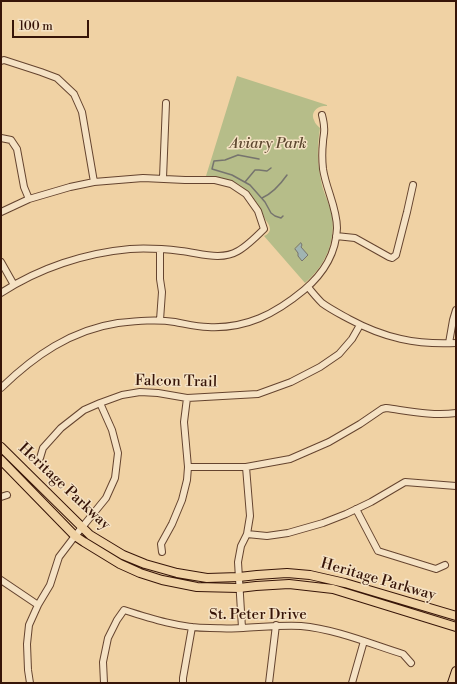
<!DOCTYPE html>
<html>
<head>
<meta charset="utf-8">
<style>
  body { margin:0 }
  #map { position:relative; width:457px; height:684px; overflow:hidden; background:#f0d2a4; font-family:"Libre Bodoni",serif }
  canvas { display:block }
  .frame { position:absolute; inset:0; border:2px solid #371508; pointer-events:none }
  .scale { position:absolute; left:12px; top:20px; width:77px; height:18px; box-sizing:border-box; border:2px solid #371508; border-top:0; padding-left:5px; font-size:12px; line-height:14px; white-space:nowrap; color:#371508; -webkit-text-stroke:3px #f5e2c4; paint-order:stroke }
</style>
</head>
<body>
<div id="map">
<canvas width="457" height="684"></canvas>
<div class="frame"></div>
<div class="scale">100 m</div>
</div>
<script>
const context = document.querySelector('canvas').getContext('2d');
context.lineJoin = 'round';
function paint(path, color) { context.fillStyle = color; context.fill(path, 'evenodd'); }
function strokePath(path, color, width, dash) { context.strokeStyle = color; context.lineWidth = width; context.lineCap = dash ? 'butt' : 'round'; context.setLineDash(dash || []); context.stroke(path); }
function write(font, color, halo, rows, align = 'center') {
  context.font = font + ' "Libre Bodoni",serif'; context.lineWidth = 3; context.setLineDash([]); context.textBaseline = 'middle'; context.strokeStyle = halo; context.fillStyle = color; for (const [text, x, y, turn = 0] of rows) {
    context.save(); context.translate(x, y); context.rotate((+turn || 0) * Math.PI / 180); context.textAlign = isNaN(turn) ? turn : align; if (halo) context.strokeText(text, 0, 0); context.fillText(text, 0, 0); context.restore();
  }
}
paint(new Path2D(`
  M 237,76 L 327,105 L 327,106 C 319,105 310,111 314,120 C 315,124 318,126 320,128 C 318,141 317,155 319,168 C 320,175 321,182 323,189 C 326,198 330,206 332,215 C 336,242 325,266 305,283 L 264,236 C 267,235 269,233 270,230 C 270,225 267,222 265,219 C 258,205 255,196 241,186 C 231,179 218,176 206,176 Z`), '#b6bd89');
const water = new Path2D(`
  M 301,243 L 302,245 L 301,247 L 308,255 L 302,261 L 298,256 L 298,253 L 295,249 Z`);
paint(water, '#a0b4b2');
strokePath(water, '#76746e', 1);
strokePath(new Path2D(`
  M 259,159 L 238,155 L 225,160 L 214,161 L 212,169 L 232,175 L 250,185 L 265,202 L 271,213 L 275,216 L 281,218 L 283,216
  M 245,182 L 255,170 L 259,170 L 267,171 L 271,168
  M 262,198 C 273,193 280,185 287,175`), '#76746e', 1.5);
const minor = new Path2D(`
  M 1,61 L 4,60 L 41,72 L 57,78 L 74,94 L 82,112 L 94,182
  M 1,138 L 11,140 L 17,149 L 24,187 L 29,199
  M 163,178 L 166,103
  M 1,212 L 29,199 L 70,187 L 94,182 L 143,178 L 185,180 L 215,180 L 231,184 L 246,194 L 258,211 L 264,229 C 257,236 247,246 238,251 C 221,261 200,253 181,251 C 164,249 147,248 130,249 C 85,253 39,268 1,293
  M 336,236 L 355,238 L 389,257 L 392,258 L 396,255 L 407,212 L 413,185
  M 1,262 L 14,285
  M 308,287 C 312,292 317,298 322,303 C 330,309 340,314 349,319 C 384,338 416,345 456,343
  M 160,320 L 162,292 L 160,279 L 160,249
  M 449,343 L 453,320 L 456,310
  M 1,388 C 34,356 71,330 118,323 C 137,321 157,319 175,322 C 186,324 197,327 208,327 C 246,329 275,314 304,290 C 324,273 336,254 337,228 C 337,208 326,189 323,169 C 322,160 322,151 323,142 C 323,137 325,132 324,127 C 324,123 323,119 322,115
  M 40,458 L 43,448 L 61,428 L 84,410 L 100,403 L 122,395 L 140,392 L 158,393 L 187,398 L 258,394 L 291,382 L 320,367 L 339,354 L 352,339 L 360,325
  M 188,467 L 246,467 L 290,459 L 329,442 L 360,424 L 382,409 L 386,408 C 409,411 432,416 456,413
  M 1,497 L 7,495
  M 356,509 L 378,551 L 436,569 L 445,565
  M 247,534 L 267,536 L 288,533 L 323,523 L 346,514 L 371,502 L 405,482 L 456,486
  M 162,552 L 161,544 L 172,524 L 182,500 L 187,480 L 188,467 L 184,422 L 187,398
  M 1,580 L 38,605
  M 242,628 L 238,562 L 241,546 L 247,534 L 250,516 L 246,467
  M 30,683 L 28,670 L 27,644 L 29,625 L 38,605 L 50,585 L 59,557 L 75,536 L 106,498 L 115,478 L 118,453 L 112,430 L 100,403
  M 104,683 L 103,662 L 108,638 L 117,620 L 124,610 C 152,619 180,628 210,628 C 221,628 232,629 243,628 C 263,627 281,625 301,626 C 335,629 371,644 403,654 L 411,663
  M 183,683 L 183,678 L 192,627
  M 269,683 L 276,625
  M 352,683 L 364,641`);
const major = new Path2D(`
  M 1,447 L 90,535 L 123,555 L 145,564 L 177,573 L 207,578 L 239,577 L 257,575 L 287,573 L 310,575 L 345,583 L 456,616
  M 1,460 L 75,536 L 84,542 L 120,564 L 140,573 L 162,580 L 197,587 L 239,588 L 256,586 L 289,584 L 333,589 L 456,627
  M 452,683 L 456,671`);
strokePath(minor, '#65442f', 8);
strokePath(major, '#371508', 10);
strokePath(minor, '#f5e2c4', 6);
strokePath(major, '#f0d2a4', 8);
write('italic 15px', '#5d472f', '#f5e2c4', [
  ["Aviary Park",268,144]
]);
write('15px', '#371508', '#f5e2c4', [
  ["Falcon Trail",176,382,1],
  ["Heritage Parkway",64,487,43],
  ["Heritage Parkway",378,580,16],
  ["St. Peter Drive",258,615]
]);
</script>
</body>
</html>
